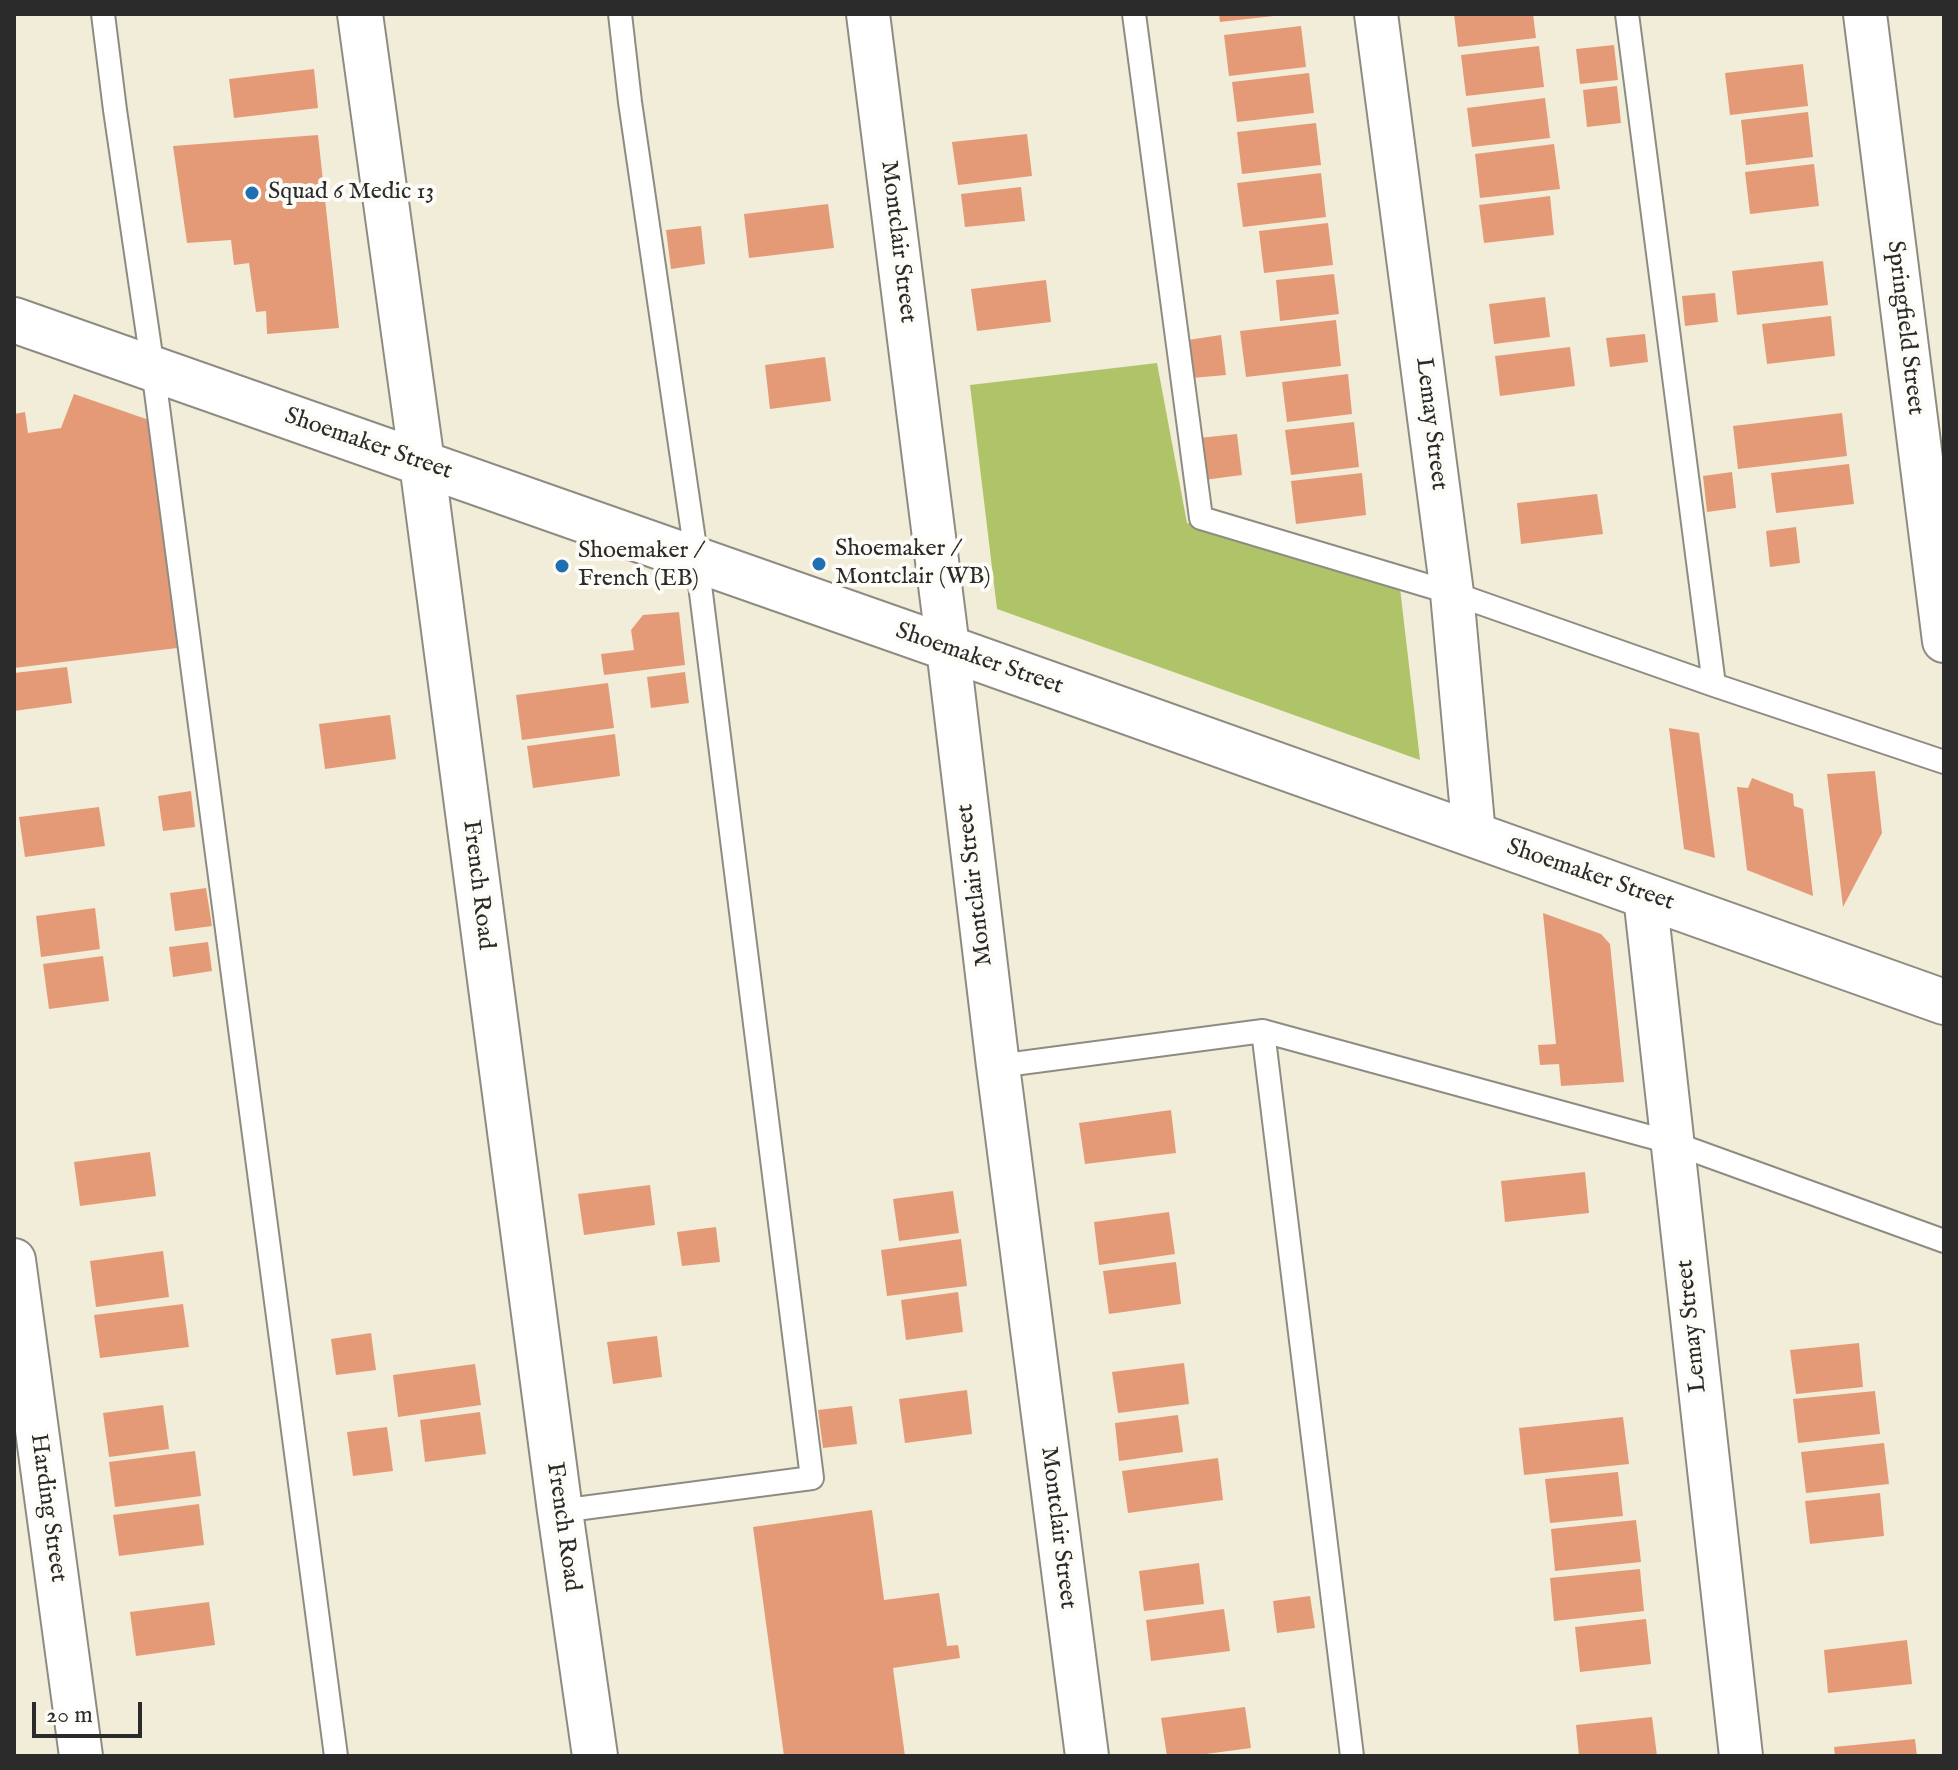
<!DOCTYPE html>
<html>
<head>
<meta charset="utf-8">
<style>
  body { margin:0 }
  #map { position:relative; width:1958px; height:1770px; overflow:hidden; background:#f2edd8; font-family:"IM FELL English",serif }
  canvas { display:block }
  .frame { position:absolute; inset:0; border:16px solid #2b2b2b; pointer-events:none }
  .scale { position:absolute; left:32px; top:1702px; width:110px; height:36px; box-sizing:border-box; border:4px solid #2b2b2b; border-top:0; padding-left:10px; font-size:24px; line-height:28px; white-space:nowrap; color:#2b2b2b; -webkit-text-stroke:6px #fdfcf7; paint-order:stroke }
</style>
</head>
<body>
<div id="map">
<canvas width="1958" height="1770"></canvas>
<div class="frame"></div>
<div class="scale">20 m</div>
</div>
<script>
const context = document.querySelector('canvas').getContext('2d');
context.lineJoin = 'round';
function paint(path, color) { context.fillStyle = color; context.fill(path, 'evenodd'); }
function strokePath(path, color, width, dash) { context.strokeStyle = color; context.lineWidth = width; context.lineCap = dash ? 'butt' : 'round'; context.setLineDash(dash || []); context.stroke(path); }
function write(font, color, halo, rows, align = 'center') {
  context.font = font + ' "IM FELL English",serif'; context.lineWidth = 8; context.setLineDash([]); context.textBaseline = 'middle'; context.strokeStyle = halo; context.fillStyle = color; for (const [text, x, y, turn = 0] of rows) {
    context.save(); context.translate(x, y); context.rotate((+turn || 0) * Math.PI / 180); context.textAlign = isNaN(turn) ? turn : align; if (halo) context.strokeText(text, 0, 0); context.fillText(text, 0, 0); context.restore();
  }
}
paint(new Path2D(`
  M 1157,363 L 1187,523 L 1400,588 L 1420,760 L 997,609 L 970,385 Z`), '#afc468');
paint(new Path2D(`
  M 1219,14 L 1274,14 L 1274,16 L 1220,22 Z
  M 1454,14 L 1533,14 L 1536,38 L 1458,47 Z
  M 1301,26 L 1306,67 L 1229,76 L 1224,35 Z
  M 1614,45 L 1618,80 L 1580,84 L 1576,49 Z
  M 1539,46 L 1544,87 L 1466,96 L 1461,55 Z
  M 1803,64 L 1808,106 L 1730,115 L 1725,73 Z
  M 314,69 L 318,108 L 234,118 L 229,79 Z
  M 1309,73 L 1314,113 L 1237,122 L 1232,82 Z
  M 1617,86 L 1621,123 L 1587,127 L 1583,90 Z
  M 1545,98 L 1550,138 L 1472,147 L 1467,108 Z
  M 1808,112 L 1813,157 L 1746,165 L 1741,120 Z
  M 1316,123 L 1321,165 L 1242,174 L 1237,132 Z
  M 1027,134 L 1032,176 L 958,185 L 952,142 Z
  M 318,135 L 339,328 L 267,334 L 266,311 L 256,312 L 249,263 L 234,265 L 231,240 L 187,243 L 173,146 Z
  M 1554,144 L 1560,189 L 1480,198 L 1475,154 Z
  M 1814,164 L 1819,206 L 1750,214 L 1745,172 Z
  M 1321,173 L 1326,217 L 1243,227 L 1237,183 Z
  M 1021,187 L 1025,221 L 965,227 L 961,194 Z
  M 1550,196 L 1554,235 L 1484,243 L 1479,205 Z
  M 828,204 L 834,248 L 749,258 L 744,214 Z
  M 1328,223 L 1333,265 L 1264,273 L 1259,231 Z
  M 701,226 L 705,264 L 671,269 L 666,230 Z
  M 1823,261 L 1828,305 L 1737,315 L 1732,271 Z
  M 1334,274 L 1339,314 L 1280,321 L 1276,280 Z
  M 1046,280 L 1051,322 L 977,331 L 971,289 Z
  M 1715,293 L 1718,322 L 1685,326 L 1682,296 Z
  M 1545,297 L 1550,337 L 1494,344 L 1489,304 Z
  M 1831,316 L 1835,356 L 1767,364 L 1762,324 Z
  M 1336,320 L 1341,366 L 1246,377 L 1240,331 Z
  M 1645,334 L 1648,362 L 1610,367 L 1606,338 Z
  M 1221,335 L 1226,375 L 1192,378 L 1188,340 Z
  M 1570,347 L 1575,386 L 1500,396 L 1495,356 Z
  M 825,357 L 831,401 L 770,409 L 765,365 Z
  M 1348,374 L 1352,414 L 1287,422 L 1282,382 Z
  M 74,394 L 149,420 L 177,648 L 14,668 L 14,414 L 25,412 L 28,433 L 61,428 Z
  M 1842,413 L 1847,456 L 1738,469 L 1733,426 Z
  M 1354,422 L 1359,467 L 1291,475 L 1285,430 Z
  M 1237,434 L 1242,475 L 1204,480 L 1199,438 Z
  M 1849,464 L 1854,504 L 1776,513 L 1771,473 Z
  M 1732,472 L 1736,508 L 1707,512 L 1703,476 Z
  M 1362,473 L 1366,515 L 1296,524 L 1291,481 Z
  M 1597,494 L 1603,534 L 1521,544 L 1517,503 Z
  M 1796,527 L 1800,563 L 1770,567 L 1766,531 Z
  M 679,612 L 685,665 L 604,675 L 601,654 L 634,650 L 631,630 L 643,615 Z
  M 67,667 L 72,703 L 14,711 L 14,673 Z
  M 685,672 L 689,703 L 651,708 L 647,677 Z
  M 608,683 L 614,728 L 522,740 L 516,695 Z
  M 390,715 L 396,759 L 325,769 L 319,724 Z
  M 1669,728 L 1699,733 L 1715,858 L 1684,849 Z
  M 615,734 L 620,776 L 533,788 L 527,746 Z
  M 1875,771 L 1882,833 L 1843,907 L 1827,774 Z
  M 1752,778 L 1793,794 L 1794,806 L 1803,809 L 1813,896 L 1747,870 L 1737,787 L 1748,788 Z
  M 191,791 L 195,827 L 163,831 L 158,796 Z
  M 99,807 L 105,846 L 25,857 L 19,817 Z
  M 206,888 L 212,926 L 175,931 L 170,893 Z
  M 95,908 L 100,949 L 41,957 L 36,916 Z
  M 1543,913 L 1601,934 L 1610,944 L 1624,1082 L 1561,1086 L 1559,1064 L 1540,1065 L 1538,1045 L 1556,1044 Z
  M 208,942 L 212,971 L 173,977 L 169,947 Z
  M 103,956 L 109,1001 L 49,1009 L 43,964 Z
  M 1171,1110 L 1176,1153 L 1085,1164 L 1079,1123 Z
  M 150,1152 L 156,1196 L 80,1206 L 74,1162 Z
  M 1585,1172 L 1589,1213 L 1505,1222 L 1501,1181 Z
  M 650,1185 L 655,1225 L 584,1235 L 578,1194 Z
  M 953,1191 L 959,1233 L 899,1241 L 893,1199 Z
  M 1169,1212 L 1175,1254 L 1099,1265 L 1094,1222 Z
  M 716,1227 L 720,1262 L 682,1266 L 677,1232 Z
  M 961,1239 L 967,1286 L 887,1296 L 881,1250 Z
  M 163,1251 L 169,1297 L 96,1307 L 90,1261 Z
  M 1176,1262 L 1181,1304 L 1109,1314 L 1103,1271 Z
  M 958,1292 L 963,1332 L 906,1340 L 901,1300 Z
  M 183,1304 L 189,1347 L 100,1358 L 94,1315 Z
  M 371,1333 L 376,1370 L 336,1375 L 331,1339 Z
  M 657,1336 L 662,1377 L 613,1384 L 607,1342 Z
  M 1859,1343 L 1863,1387 L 1796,1394 L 1790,1350 Z
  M 1184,1363 L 1189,1404 L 1118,1413 L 1112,1372 Z
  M 475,1364 L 481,1405 L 398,1417 L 393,1375 Z
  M 967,1390 L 972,1434 L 905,1443 L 899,1399 Z
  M 1875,1391 L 1880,1434 L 1798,1443 L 1793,1399 Z
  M 163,1405 L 169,1449 L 109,1457 L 103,1413 Z
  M 852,1406 L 857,1444 L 823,1448 L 818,1410 Z
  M 480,1412 L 486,1454 L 425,1462 L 420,1420 Z
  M 1178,1415 L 1183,1452 L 1119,1461 L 1115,1423 Z
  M 1623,1417 L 1629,1464 L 1524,1475 L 1519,1428 Z
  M 387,1427 L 393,1471 L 353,1476 L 347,1432 Z
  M 1884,1443 L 1889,1484 L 1806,1493 L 1801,1452 Z
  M 195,1451 L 201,1496 L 115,1507 L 109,1462 Z
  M 1218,1458 L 1223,1500 L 1128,1513 L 1122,1471 Z
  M 1618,1472 L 1623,1516 L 1550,1523 L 1545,1479 Z
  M 1880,1493 L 1884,1536 L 1810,1544 L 1805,1501 Z
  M 199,1504 L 204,1545 L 119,1556 L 113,1515 Z
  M 872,1510 L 884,1600 L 939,1593 L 947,1646 L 958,1645 L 960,1658 L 893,1668 L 905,1756 L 784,1756 L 753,1527 Z
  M 1636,1520 L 1641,1562 L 1555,1571 L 1551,1529 Z
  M 1199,1563 L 1204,1604 L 1144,1611 L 1139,1571 Z
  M 1640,1569 L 1644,1611 L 1554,1621 L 1550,1578 Z
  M 1310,1596 L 1315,1628 L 1277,1633 L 1273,1601 Z
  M 209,1602 L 215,1645 L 136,1656 L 130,1612 Z
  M 1224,1609 L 1230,1651 L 1151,1661 L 1146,1620 Z
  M 1646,1619 L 1651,1664 L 1580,1672 L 1575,1627 Z
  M 1907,1640 L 1912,1684 L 1828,1693 L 1824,1650 Z
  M 1245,1707 L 1251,1748 L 1191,1756 L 1167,1756 L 1161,1718 Z
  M 1652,1717 L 1657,1756 L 1579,1756 L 1576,1725 Z
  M 1915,1739 L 1917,1756 L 1835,1756 L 1834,1747 Z`), '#e59a77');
const service = new Path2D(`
  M 103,14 L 115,110 L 153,369 L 336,1756
  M 1134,14 L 1201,518 L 1452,593 L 1714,685 L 1944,762
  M 1627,14 L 1714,685
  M 1263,1031 L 1352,1756
  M 998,1066 L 1263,1031 L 1673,1143 L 1944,1241
  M 560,1511 L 812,1478 L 697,561 L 630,102 L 620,14`);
const minor = new Path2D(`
  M 868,14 L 948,648 L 998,1066 L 1087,1756
  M 1376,14 L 1452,593 L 1474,835
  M 1865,14 L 1944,641
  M 1645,896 L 1741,1756
  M 14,1260 L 81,1756`);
const tertiary = new Path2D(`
  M 360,14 L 422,463 L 560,1511 L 595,1756
  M 14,320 L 948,648 L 1944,1002`);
strokePath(service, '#8e8c82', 26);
strokePath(minor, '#8e8c82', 46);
strokePath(tertiary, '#8e8c82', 48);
strokePath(service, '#fff', 22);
strokePath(minor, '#fff', 42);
strokePath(tertiary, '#fff', 44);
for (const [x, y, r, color] of [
  [252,193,8,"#1f6fb2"],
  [819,564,8,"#1f6fb2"],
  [562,566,8,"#1f6fb2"]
]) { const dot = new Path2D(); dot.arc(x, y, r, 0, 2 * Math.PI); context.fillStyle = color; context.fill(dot); strokePath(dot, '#fdfcf7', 3); }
write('24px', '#2b2b2b', '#fdfcf7', [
  ["Squad 6 Medic 13",268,193],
  ["Shoemaker /",835,550],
  ["Montclair (WB)",835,578],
  ["Shoemaker /",578,552],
  ["French (EB)",578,580]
], 'left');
write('24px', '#2b2b2b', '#fdfcf7', [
  ["Montclair Street",897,242,83],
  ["Springfield Street",1904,328,83],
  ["Lemay Street",1430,424,83],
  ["Shoemaker Street",368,445,19],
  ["Shoemaker Street",979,660,19],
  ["Shoemaker Street",1590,876,19],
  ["French Road",477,885,83],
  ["Montclair Street",976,885,-97],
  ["Lemay Street",1693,1326,-96],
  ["Harding Street",47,1508,82],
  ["French Road",562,1527,82],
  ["Montclair Street",1057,1528,83]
]);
</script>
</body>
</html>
